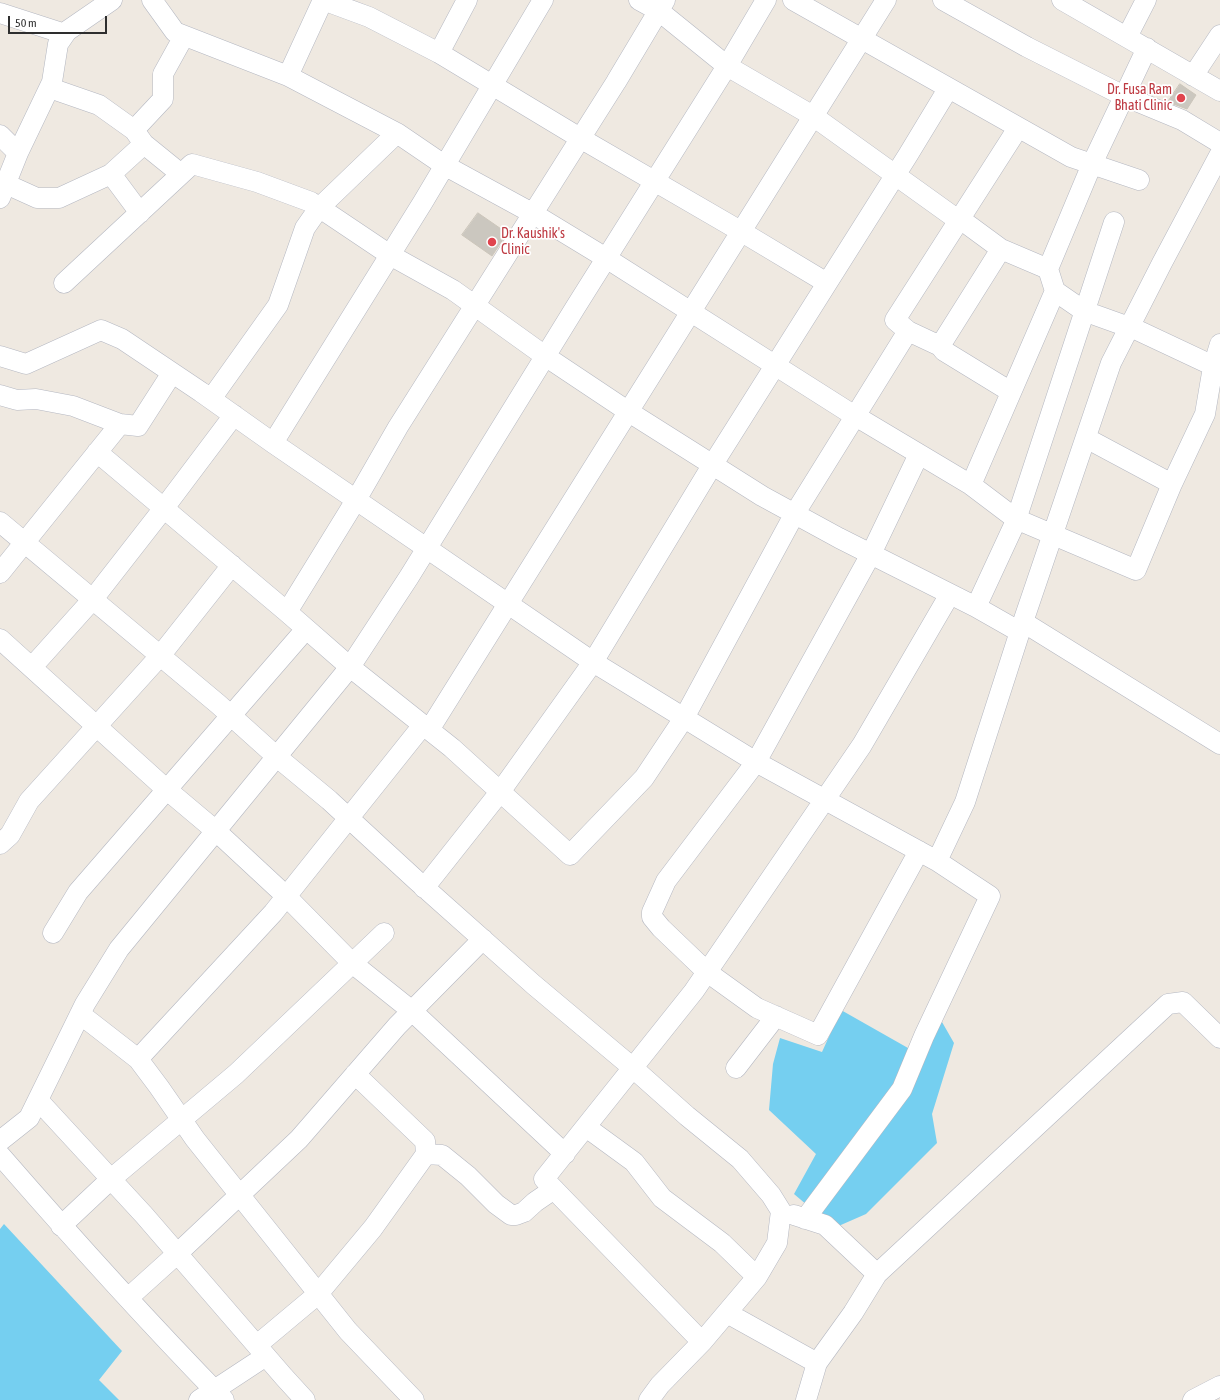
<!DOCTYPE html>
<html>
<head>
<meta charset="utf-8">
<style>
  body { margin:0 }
  #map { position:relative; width:1220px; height:1400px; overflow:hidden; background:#efe9e1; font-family:"Asap Condensed",sans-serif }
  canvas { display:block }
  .scale { position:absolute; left:8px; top:16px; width:99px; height:18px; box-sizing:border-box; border:2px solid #2e2e2e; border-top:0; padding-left:5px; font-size:12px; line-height:14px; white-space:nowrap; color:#2e2e2e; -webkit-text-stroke:3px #fff; paint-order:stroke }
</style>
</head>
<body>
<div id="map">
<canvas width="1220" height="1400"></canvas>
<div class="scale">50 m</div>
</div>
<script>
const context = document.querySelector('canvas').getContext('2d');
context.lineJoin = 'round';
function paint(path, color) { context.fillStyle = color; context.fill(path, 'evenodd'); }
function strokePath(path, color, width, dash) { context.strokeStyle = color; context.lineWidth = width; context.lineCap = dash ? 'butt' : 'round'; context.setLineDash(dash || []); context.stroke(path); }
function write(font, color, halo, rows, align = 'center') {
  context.font = font + ' "Asap Condensed",sans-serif'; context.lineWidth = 3.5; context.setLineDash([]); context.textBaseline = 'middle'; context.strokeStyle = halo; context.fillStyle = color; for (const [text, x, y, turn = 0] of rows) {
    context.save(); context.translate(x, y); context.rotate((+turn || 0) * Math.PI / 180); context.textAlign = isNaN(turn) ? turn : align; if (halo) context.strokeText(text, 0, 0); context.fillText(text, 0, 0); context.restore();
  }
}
paint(new Path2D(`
  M 841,1010 L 908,1048 L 938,1015 L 954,1043 L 932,1114 L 937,1143 L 866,1214 L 834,1228 L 794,1194 L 816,1154 L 769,1110 L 773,1064 L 780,1038 L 822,1052 Z
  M 4,1224 L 122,1351 L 99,1380 L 119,1400 L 0,1400 L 0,1229 Z`), '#75cff0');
const building = new Path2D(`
  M 1180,84 L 1196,95 L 1187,109 L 1168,102 Z
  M 478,213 L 507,233 L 492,256 L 462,235 Z`);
paint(building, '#cbc7bf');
strokePath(building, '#cbc5ba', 1);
const minor = new Path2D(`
  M 152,0 L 175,32 L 288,76 L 397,133 L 444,165 L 532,213 L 606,258 L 847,411 L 971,485 L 1016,519 L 1136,570 L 1172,484 L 1205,414 L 1213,367 L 1220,344
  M 639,0 L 659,11 L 727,66 L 813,116 L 958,220 L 967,224 L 1001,249 L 1048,269
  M 793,0 L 1071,157 L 1139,180
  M 943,0 L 1027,47 L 1124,96 L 1182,120 L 1220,143
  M 1062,0 L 1220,91
  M 0,13 L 65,34
  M 1127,37 L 1146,0
  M 439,53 L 467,0
  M 288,76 L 323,0 L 369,17 L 439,53 L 580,138 L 742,232 L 827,283
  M 1193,76 L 1220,35
  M 50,88 L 99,105 L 134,130 L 144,144 L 111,174 L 140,213
  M 134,130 L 163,99 L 163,74 L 184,36
  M 0,135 L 18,153
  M 144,144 L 181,174
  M 6,184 L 37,198 L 59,198 L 111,174
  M 0,198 L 18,153 L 52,82 L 58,44 L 67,31 L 112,0
  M 64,283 L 192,164 L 257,182 L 311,202 L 390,255 L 453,290 L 545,356 L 629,412 L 762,496 L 839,538 L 976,607 L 1020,632
  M 1055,291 L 1084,311 L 1137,330 L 1220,369
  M 908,331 L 940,346 L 944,351 L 1011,392
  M 940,346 L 1001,249
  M 0,356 L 26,364 L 101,330 L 122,339 L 201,392 L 273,443 L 593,662 L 756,762 L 937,861 L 965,802 L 1023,622 L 1111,363 L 1162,263 L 1220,154
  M 0,395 L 17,400 L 36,399 L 73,406 L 120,424
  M 211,399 L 278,305 L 305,228 L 319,208 L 397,133
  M 1086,438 L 1172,484
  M 273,443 L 423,202 L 543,0
  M 97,452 L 287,612 L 350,667 L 452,748 L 570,855 L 644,778 L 684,718 L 795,513 L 908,331 L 895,320 L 1018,128
  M 919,454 L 871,554 L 756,762 L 666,881 L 652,912 L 652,917 L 661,928 L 707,972 L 757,1008 L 818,1035 L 919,851
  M 971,485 L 1055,291 L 1048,269 L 1092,164 L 1147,48
  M 0,522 L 218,704 L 277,757 L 329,800 L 416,880 L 534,985 L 633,1068 L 687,1116 L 740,1159 L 771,1195 L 781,1211 L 777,1243 L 757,1277 L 702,1342 L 660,1385 L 649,1400
  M 0,573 L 120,424 L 138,426 L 172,373
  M 976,607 L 1015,523 L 1114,222
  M 287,612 L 356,500 L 398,427 L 616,82 L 665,0
  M 1023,622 L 1220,744
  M 0,639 L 166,789 L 216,831 L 286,896 L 352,963 L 412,1011 L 565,1154
  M 32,667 L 93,599 L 164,508 L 234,415
  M 429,730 L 886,0
  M 0,844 L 10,835 L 29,801 L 160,656 L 232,565
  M 424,888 L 500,792 L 593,662 L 713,464 L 908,155 L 948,89
  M 53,933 L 78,892 L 306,629
  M 80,1014 L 138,1059 L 159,1087 L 195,1139 L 348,1331 L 414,1400
  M 138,1059 L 273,913 L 423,725
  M 736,1068 L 776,1016
  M 38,1100 L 144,1215 L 284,1377 L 305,1400
  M 586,1127 L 634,1162 L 662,1198 L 722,1243 L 757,1277
  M 0,1141 L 29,1118 L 85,1004 L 119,949 L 350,667 L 409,577 L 575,308 L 727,66 L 766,0
  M 426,1154 L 442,1155 L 468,1176 L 496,1204 L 511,1215 L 516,1215 L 524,1212 L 535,1202 L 554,1189
  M 0,1155 C 73,1239 147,1321 224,1400
  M 794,1215 L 825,1225 L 877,1274
  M 805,1219 L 902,1089 L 924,1036 L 990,896 L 937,861
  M 61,1226 L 111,1179 L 236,1074 L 384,933
  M 128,1298 L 178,1253 L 299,1139 L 397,1026 L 483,939
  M 727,1313 L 817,1363 L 806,1400
  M 702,1342 L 544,1179 L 694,991 L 862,745 L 950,594
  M 257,1345 L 318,1294 L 373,1228 L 426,1154 L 425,1141 L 355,1074
  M 817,1363 L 853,1313 L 877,1274 L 1168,1004 L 1183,1002 L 1220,1038
  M 199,1400 L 266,1356
  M 1193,1400 L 1220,1386`);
strokePath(minor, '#b4b7c1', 21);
strokePath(minor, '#fff', 20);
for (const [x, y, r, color] of [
  [1181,98,5,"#e0444e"],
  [492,242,5,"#e0444e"]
]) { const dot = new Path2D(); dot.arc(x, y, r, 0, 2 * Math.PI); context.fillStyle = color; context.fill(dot); strokePath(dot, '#fff', 1.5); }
write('14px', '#be3a42', '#fff', [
  ["Dr. Fusa Ram",1172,90],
  ["Bhati Clinic",1172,106],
  ["Dr. Kaushik's",501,234,"left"],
  ["Clinic",501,250,"left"]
], 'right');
</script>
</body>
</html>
